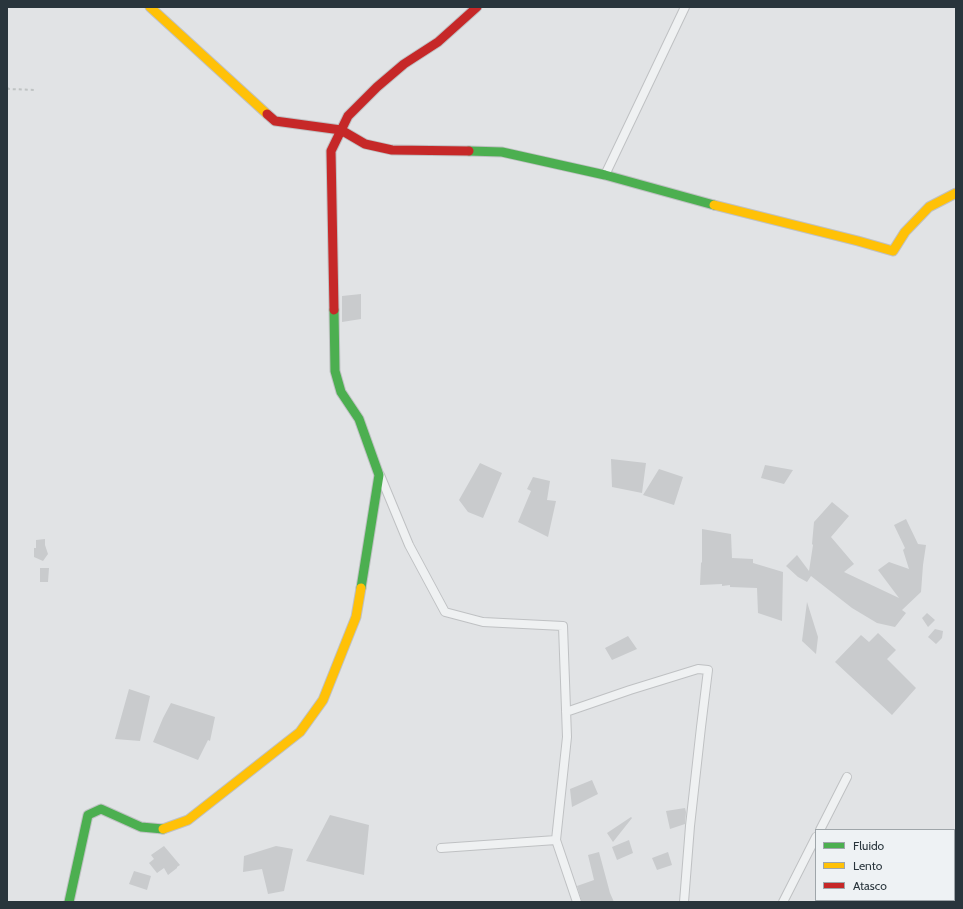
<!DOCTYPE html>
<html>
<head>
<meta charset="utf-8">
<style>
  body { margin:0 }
  #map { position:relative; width:963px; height:909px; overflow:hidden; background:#e1e3e5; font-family:Cabin,sans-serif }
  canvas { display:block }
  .frame { position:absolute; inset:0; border:8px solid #29353c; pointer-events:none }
  .legend { position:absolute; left:815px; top:829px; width:140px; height:72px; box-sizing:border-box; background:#eef2f4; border:1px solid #9fa6aa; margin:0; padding:5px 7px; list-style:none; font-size:12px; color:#29353c }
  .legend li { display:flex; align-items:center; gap:8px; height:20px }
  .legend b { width:20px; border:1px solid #9fa6aa }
</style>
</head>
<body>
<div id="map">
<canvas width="963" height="909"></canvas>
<div class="frame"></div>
<ul class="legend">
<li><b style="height:5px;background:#4caf50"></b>Fluido</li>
<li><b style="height:5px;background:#ffc107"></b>Lento</li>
<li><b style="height:5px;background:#c62828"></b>Atasco</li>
</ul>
</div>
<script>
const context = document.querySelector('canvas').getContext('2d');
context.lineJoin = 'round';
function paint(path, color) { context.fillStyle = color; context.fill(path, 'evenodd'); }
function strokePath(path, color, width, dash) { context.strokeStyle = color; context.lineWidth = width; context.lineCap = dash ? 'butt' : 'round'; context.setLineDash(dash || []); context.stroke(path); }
paint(new Path2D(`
  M 361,294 L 361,319 L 342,322 L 342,296 Z
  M 611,459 L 646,463 L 642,493 L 612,487 Z
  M 480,463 L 502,473 L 483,518 L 468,512 L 459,500 Z
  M 765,465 L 793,470 L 784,484 L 761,478 Z
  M 659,469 L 683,477 L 674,505 L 643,495 Z
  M 533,477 L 550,481 L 547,500 L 556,501 L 548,537 L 518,522 L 531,491 L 527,489 Z
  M 832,502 L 849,516 L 831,537 L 854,564 L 844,572 L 899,598 L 878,570 L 889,562 L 909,569 L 903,550 L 905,548 L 894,525 L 906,519 L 918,544 L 926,545 L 923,565 L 921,592 L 902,610 L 906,613 L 895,627 L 877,623 L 852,608 L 811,576 L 807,582 L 798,577 L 786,566 L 797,555 L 809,571 L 813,545 L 812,544 L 814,522 Z
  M 702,529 L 731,534 L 732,558 L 753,559 L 753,563 L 783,572 L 782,621 L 758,613 L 757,588 L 730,587 L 730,585 L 722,586 L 722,584 L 700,585 L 701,563 L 702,562 Z
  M 45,539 L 45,545 L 48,554 L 43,561 L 34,557 L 34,548 L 36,548 L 36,540 Z
  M 40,568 L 49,568 L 48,582 L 40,582 Z
  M 807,602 L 818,637 L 816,654 L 802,641 Z
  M 927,613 L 935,620 L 928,627 L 922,618 Z
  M 935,629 L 943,631 L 942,638 L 936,644 L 928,637 Z
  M 878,633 L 896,650 L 887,659 L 916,688 L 892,715 L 835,662 L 861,635 L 869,642 Z
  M 628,636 L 637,649 L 612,660 L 605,648 Z
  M 129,689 L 150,696 L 140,741 L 115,739 Z
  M 171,703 L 215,717 L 210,741 L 208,740 L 198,760 L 153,742 L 163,718 Z
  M 592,780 L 598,794 L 572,807 L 570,789 Z
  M 685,808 L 686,812 L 685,824 L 670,829 L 666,811 Z
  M 330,815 L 369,825 L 364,875 L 306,861 Z
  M 631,817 L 632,818 L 613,842 L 607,833 Z
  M 629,840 L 633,853 L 617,860 L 612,847 Z
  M 164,846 L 180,865 L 177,867 L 177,868 L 168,875 L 164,868 L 157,873 L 149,863 L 154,859 L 151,855 Z
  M 276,846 L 293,849 L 284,891 L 268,894 L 262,869 L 243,872 L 244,856 Z
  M 599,852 L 610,893 L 614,902 L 582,902 L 577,886 L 594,880 L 588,855 Z
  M 668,852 L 672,865 L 657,870 L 652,858 Z
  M 134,871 L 151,876 L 147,890 L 129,884 Z`), '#c9cbcd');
const street = new Path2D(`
  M 605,175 L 685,7
  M 380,475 L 409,545 L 445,612 L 483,622 L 563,626 L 567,737 L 556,840 L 577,902
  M 566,712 L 630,690 L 698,669 L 708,670 L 701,727 L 690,826 L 684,902
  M 820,830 L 847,777
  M 441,848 L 556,840
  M 783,902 L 816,837`);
const fast = new Path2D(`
  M 469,151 L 502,152 L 605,175 L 714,205
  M 334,310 L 335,371 L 341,392 L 359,419 L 379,475 L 361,588
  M 69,902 L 88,815 L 101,809 L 141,827 L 163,829`);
const slow = new Path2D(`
  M 150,7 L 267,114
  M 714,205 L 858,241 L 893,251 L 905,232 L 929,207 L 956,193
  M 163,829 L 188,820 L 300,732 L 323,700 L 356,617 L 361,588`);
const jam = new Path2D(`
  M 267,114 L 275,121 L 341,130 L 365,144 L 392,150 L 469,151
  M 334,310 L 331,151 L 348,116 L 377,87 L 404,64 L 438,42 L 477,7`);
strokePath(street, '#bfc1c3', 10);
strokePath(fast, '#bfc1c3', 11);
strokePath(slow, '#bfc1c3', 11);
strokePath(jam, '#bfc1c3', 11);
strokePath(new Path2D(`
  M 7,88 L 9,89 L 36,90`), '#bfc3c3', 2, [3, 3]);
strokePath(street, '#eff1f2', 8);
strokePath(fast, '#4caf50', 9);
strokePath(slow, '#ffc107', 9);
strokePath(jam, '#c62828', 9);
</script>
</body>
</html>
